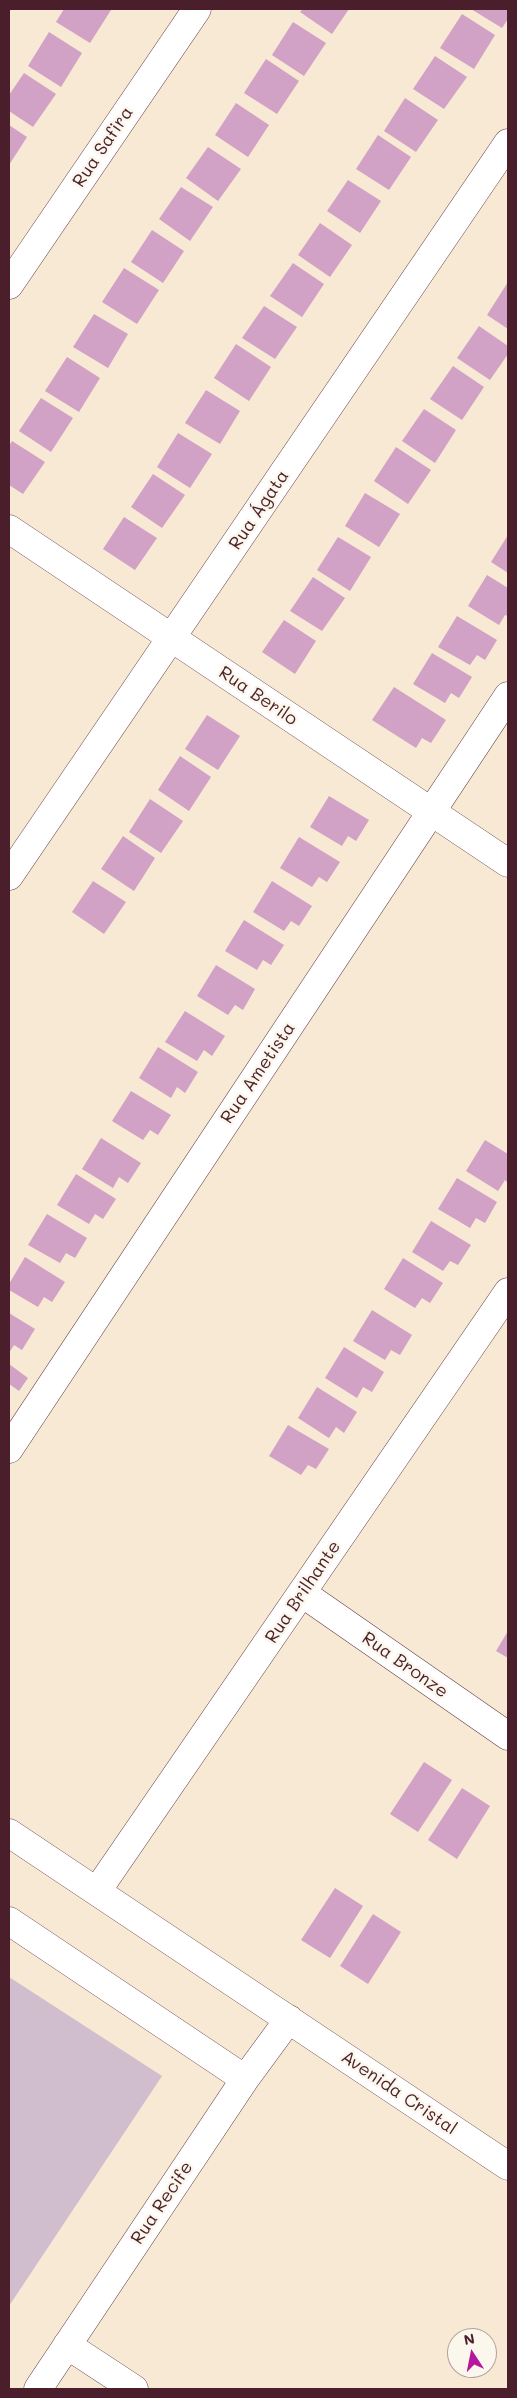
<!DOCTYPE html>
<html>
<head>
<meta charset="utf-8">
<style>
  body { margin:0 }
  #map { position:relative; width:517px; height:2398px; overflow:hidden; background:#f7e9d4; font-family:Mali,sans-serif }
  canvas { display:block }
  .frame { position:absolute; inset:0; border:10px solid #4a1f2b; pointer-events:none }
  .north { position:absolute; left:447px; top:2328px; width:50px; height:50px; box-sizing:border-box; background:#fbf7ec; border:1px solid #b4a19f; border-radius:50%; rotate:349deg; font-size:14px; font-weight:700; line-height:20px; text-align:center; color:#4a1f2b }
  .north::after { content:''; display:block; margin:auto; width:18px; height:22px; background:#b5179e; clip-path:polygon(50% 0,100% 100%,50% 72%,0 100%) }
</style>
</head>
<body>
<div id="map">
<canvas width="517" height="2398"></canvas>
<div class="frame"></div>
<div class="north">N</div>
</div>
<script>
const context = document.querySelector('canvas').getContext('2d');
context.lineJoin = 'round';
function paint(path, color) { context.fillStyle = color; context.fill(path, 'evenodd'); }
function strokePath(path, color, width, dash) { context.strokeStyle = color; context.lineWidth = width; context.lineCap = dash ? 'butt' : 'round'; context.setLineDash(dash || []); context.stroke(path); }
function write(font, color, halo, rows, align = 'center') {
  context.font = font + ' Mali,sans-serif'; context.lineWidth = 5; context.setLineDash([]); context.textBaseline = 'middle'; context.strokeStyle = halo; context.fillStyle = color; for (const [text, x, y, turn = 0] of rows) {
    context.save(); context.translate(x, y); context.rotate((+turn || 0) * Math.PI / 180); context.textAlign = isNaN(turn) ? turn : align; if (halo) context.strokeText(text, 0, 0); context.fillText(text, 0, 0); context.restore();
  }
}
paint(new Path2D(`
  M 9,1977 L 162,2076 L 9,2306 Z`), '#d0bdce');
paint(new Path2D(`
  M 64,9 L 109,9 L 111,10 L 90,43 L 56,22 Z
  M 303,9 L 349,9 L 332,34 L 300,12 Z
  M 471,9 L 508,9 L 508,19 L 502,28 Z
  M 462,14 L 495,35 L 474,69 L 440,48 Z
  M 293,22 L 326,43 L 304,76 L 272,55 Z
  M 49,32 L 82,53 L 61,87 L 28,66 Z
  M 435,56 L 467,77 L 444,109 L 413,89 Z
  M 266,59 L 299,81 L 277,114 L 244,93 Z
  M 24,73 L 56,94 L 33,127 L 9,111 L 9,95 Z
  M 405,98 L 438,120 L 416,152 L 384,131 Z
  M 236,103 L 269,125 L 248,157 L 215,135 Z
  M 9,125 L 27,137 L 9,165 Z
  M 378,135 L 411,157 L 389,190 L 356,169 Z
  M 208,147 L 241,169 L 218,201 L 186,178 Z
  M 348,180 L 381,201 L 360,233 L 327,211 Z
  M 181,187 L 213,207 L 190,241 L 159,219 Z
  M 320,223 L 352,245 L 330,277 L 298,255 Z
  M 152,230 L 184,251 L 163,283 L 131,262 Z
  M 293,263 L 324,284 L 302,317 L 270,296 Z
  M 124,268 L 159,290 L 137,324 L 102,302 Z
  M 508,282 L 508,329 L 487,315 Z
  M 264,306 L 297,327 L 275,359 L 242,338 Z
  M 94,314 L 128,334 L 108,368 L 73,347 Z
  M 479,326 L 508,346 L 508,354 L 490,380 L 457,358 Z
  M 236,344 L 271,367 L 249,401 L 214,378 Z
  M 67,357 L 100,378 L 79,412 L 45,391 Z
  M 453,366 L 484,387 L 462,420 L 430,399 Z
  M 206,390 L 240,411 L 220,444 L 185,423 Z
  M 41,398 L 73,418 L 51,452 L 19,431 Z
  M 424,409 L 456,430 L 435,463 L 402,441 Z
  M 178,433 L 212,454 L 190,488 L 157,467 Z
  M 12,441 L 45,462 L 23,494 L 9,485 L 9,446 Z
  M 396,447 L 431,470 L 408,504 L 374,481 Z
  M 153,474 L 185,495 L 162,528 L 131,507 Z
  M 365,493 L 400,514 L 379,547 L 345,526 Z
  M 124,517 L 157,538 L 135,570 L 103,549 Z
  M 508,535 L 508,573 L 491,562 Z
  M 338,537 L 371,557 L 350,591 L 317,570 Z
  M 487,575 L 508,588 L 508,616 L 505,615 L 499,625 L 468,606 Z
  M 313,577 L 345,598 L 322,631 L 290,611 Z
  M 457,616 L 497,640 L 485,660 L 477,655 L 470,665 L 438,647 Z
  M 284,620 L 316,641 L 295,674 L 262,652 Z
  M 432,653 L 472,677 L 459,698 L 451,693 L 445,703 L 413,684 Z
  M 394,687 L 446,720 L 431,743 L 422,738 L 416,748 L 372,720 Z
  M 207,715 L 240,736 L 218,770 L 185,749 Z
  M 180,756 L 211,777 L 189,811 L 158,790 Z
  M 329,796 L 369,820 L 356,841 L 348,836 L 342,846 L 310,827 Z
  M 150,799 L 183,821 L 161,853 L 129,832 Z
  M 123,836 L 155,858 L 134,891 L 101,869 Z
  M 299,837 L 340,862 L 327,882 L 319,877 L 312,887 L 280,868 Z
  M 93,881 L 126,902 L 104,934 L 72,912 Z
  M 272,881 L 312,906 L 299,926 L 291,921 L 284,931 L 253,912 Z
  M 244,920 L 284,945 L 271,965 L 263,960 L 257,970 L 225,951 Z
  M 216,965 L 255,989 L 243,1010 L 235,1005 L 228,1015 L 197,996 Z
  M 185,1011 L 225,1036 L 212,1056 L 204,1050 L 197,1061 L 165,1042 Z
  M 158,1047 L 198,1072 L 185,1093 L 177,1087 L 171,1098 L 139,1078 Z
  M 131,1091 L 171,1115 L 158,1135 L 150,1130 L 143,1140 L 112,1121 Z
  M 101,1138 L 141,1163 L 128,1183 L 119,1177 L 113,1188 L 82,1169 Z
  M 485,1140 L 508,1154 L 508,1183 L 505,1180 L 498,1191 L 466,1171 Z
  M 76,1174 L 116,1199 L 103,1219 L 95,1214 L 89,1224 L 57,1205 Z
  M 457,1178 L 497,1202 L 485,1223 L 476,1218 L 470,1228 L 438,1209 Z
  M 47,1214 L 87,1238 L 75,1258 L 66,1253 L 60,1263 L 28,1245 Z
  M 431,1221 L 471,1245 L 458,1265 L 450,1261 L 443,1271 L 412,1252 Z
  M 25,1257 L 65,1282 L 52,1302 L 44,1297 L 38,1307 L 9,1290 L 9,1284 Z
  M 403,1258 L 443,1283 L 430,1303 L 422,1298 L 415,1308 L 384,1289 Z
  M 372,1310 L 412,1335 L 400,1355 L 391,1350 L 385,1360 L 353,1341 Z
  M 9,1313 L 35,1329 L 22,1350 L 14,1345 L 9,1353 Z
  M 344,1347 L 384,1372 L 372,1392 L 363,1387 L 357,1398 L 325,1378 Z
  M 9,1364 L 28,1378 L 19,1391 L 9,1384 Z
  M 317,1387 L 357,1412 L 344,1433 L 336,1427 L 329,1438 L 298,1418 Z
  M 288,1425 L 329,1449 L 316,1469 L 308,1465 L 301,1475 L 269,1456 Z
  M 508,1631 L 508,1658 L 496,1651 Z
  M 424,1762 L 452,1780 L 418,1832 L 390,1814 Z
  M 462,1788 L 490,1806 L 457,1859 L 428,1840 Z
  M 335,1888 L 363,1906 L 330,1958 L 301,1940 Z
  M 373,1914 L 401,1932 L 368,1984 L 340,1966 Z`), '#d1a1c6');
const minor = new Path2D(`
  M 9,285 L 197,9
  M 9,529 L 508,863
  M 9,876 L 508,143
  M 9,1449 L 508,696
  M 302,1593 L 508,1736
  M 9,1833 L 508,2166
  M 97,1891 L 508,1292
  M 9,1921 L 245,2079
  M 67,2345 L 134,2389
  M 38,2389 L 245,2079 L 289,2019`);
strokePath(minor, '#643d44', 29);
strokePath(minor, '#fff', 28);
write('18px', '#4a1f2b', '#fbf7ec', [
  ["Rua Safira",103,147,-56],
  ["Rua Ágata",259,510,-56],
  ["Rua Berilo",258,696,34],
  ["Rua Ametista",258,1073,-56],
  ["Rua Brilhante",303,1592,-56],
  ["Rua Bronze",405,1665,35],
  ["Avenida Cristal",399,2093,34],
  ["Rua Recife",162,2203,-56]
]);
</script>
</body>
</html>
